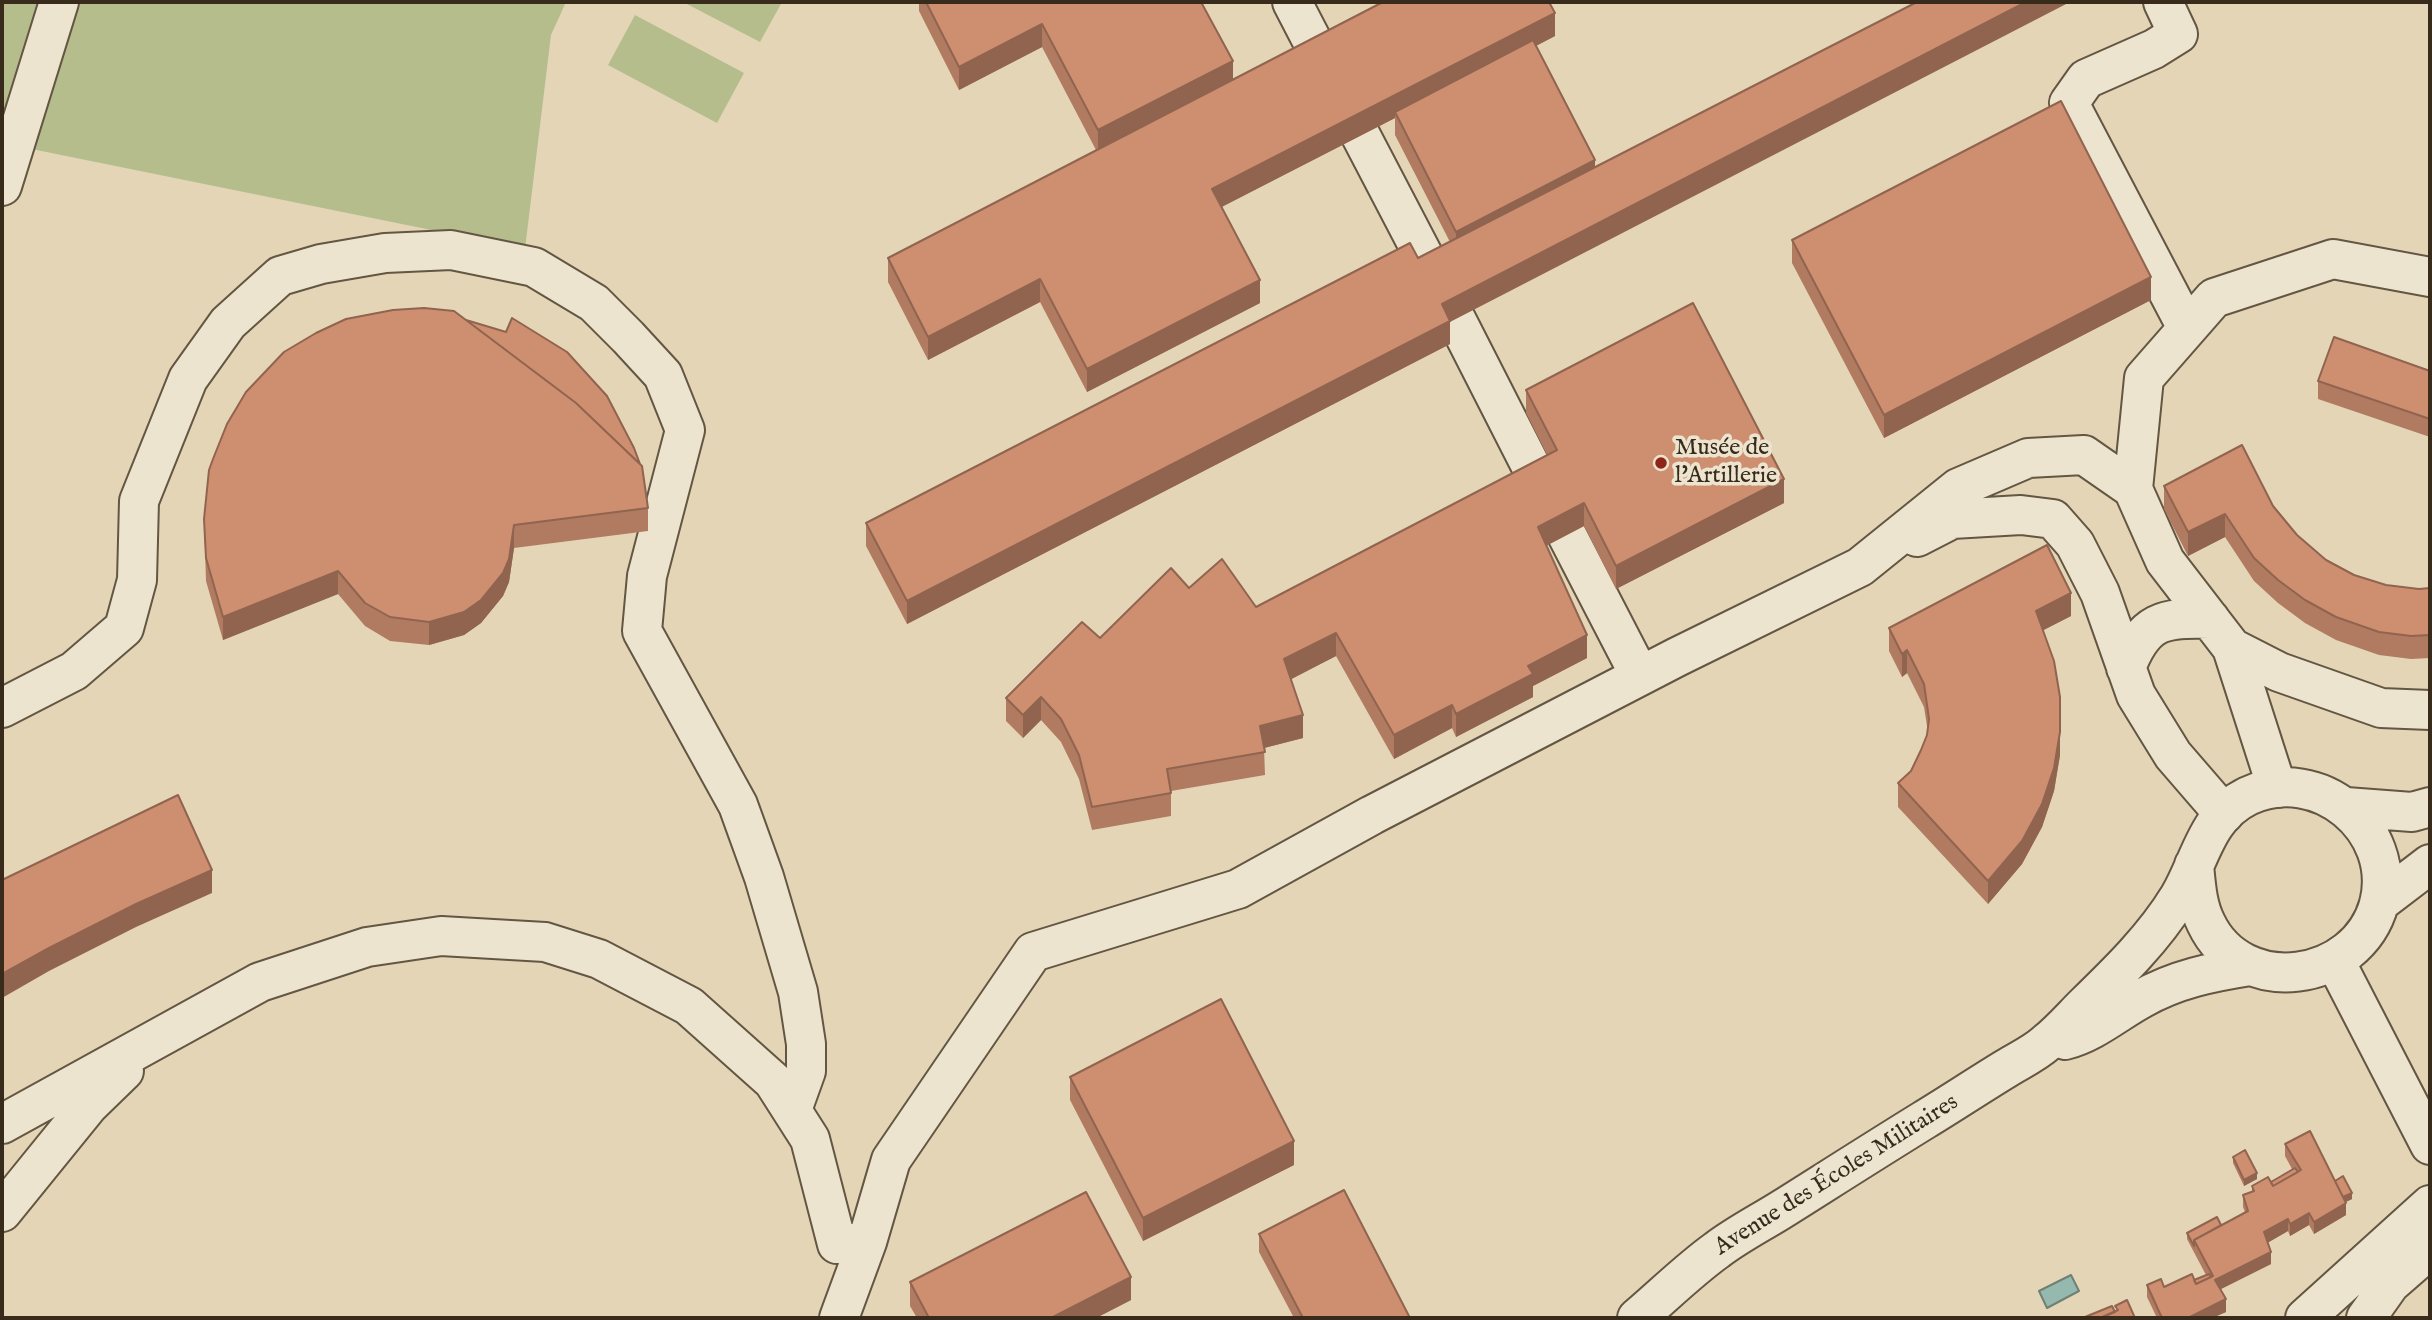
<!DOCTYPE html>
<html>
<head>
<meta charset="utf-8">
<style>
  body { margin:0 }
  #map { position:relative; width:2432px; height:1320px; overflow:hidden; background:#e4d5b7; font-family:"IM FELL English",serif }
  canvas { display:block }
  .frame { position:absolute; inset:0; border:4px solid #382b1c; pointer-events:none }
</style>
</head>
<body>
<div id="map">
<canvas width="2432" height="1320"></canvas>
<div class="frame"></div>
</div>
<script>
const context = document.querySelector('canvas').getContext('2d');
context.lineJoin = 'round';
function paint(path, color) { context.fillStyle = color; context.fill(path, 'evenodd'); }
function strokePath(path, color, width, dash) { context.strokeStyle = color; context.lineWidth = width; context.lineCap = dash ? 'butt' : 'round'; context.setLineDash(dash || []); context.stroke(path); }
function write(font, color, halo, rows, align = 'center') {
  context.font = font + ' "IM FELL English",serif'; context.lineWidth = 7; context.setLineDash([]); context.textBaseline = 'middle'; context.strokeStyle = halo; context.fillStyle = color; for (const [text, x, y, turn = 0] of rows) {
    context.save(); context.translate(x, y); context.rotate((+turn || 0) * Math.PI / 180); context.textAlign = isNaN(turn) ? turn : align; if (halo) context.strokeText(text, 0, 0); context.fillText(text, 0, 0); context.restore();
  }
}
paint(new Path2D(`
  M 2,2 L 566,2 L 551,35 L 525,249 L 2,143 Z
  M 683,2 L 782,2 L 760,42 Z
  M 635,15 L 744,73 L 717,123 L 608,65 Z`), '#b6bd8d');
const water = new Path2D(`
  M 2071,1275 L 2079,1291 L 2047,1308 L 2039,1291 Z`);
paint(water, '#95b9ae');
strokePath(water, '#708074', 2);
const minor = new Path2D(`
  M 1292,2 L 1321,58
  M 2163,2 L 2178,34 L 2154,49 L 2086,79 L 2069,103 L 2187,328
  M 1361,136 L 1433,274
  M 2,186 L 59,2
  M 1456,319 L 1539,482
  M 1567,535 L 1640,676
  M 1917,537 L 1952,519 L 2021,515 L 2053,519 L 2075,544 L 2100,593 L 2136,695 L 2173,755 L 2224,814
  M 2232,648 L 2279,672 L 2381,708 L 2430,710
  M 2126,668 C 2144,621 2162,617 2210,619
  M 2,708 L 74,671 L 124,628 L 137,580 L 139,501 L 188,379 L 228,323 L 280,276 L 321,264 L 385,253 L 451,250 L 534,267 L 594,303 L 628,337 L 663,375 L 685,430 L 647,576 L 642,631 L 738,805 L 764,877 L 798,992 L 806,1044 L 806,1071 L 792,1110
  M 2277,788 L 2232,648 L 2165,561 L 2133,489 L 2144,378 L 2214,298 L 2333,259 L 2430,277
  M 2335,961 L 2430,1145
  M 2,1124 L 260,982 L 367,947 L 441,936 L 545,942 L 599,959 L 689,1006 L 773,1081 L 810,1139 L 837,1244 L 867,1242 L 891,1160 L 1033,952 L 1238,889 L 1372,815 L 1677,657 L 1860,567 L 1958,488 L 2028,458 L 2084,455 L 2133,489
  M 2,1212 L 88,1106 L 124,1071
  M 839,1318 L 867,1242
  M 2305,1318 L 2430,1205
  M 2366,1318 L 2390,1284 L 2430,1249`);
const tertiary = new Path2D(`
  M 2346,807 L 2412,812 L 2430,807
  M 2379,903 L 2430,864
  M 2065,1040 C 2093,1033 2117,1012 2141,999 C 2176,979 2212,972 2250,966
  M 1637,1318 C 1663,1296 1689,1270 1717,1250 C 1738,1234 1762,1222 1784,1208 C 1830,1179 1877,1149 1924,1120 C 1952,1103 1979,1085 2007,1068 C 2020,1060 2035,1053 2046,1043 C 2060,1032 2072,1018 2084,1006 C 2118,973 2154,938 2179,897 C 2201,860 2205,817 2248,796 C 2318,763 2398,829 2379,904 C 2357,983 2242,999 2206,923 C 2197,905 2196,885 2194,865`);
strokePath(minor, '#635643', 42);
strokePath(tertiary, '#635643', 42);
strokePath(minor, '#ede4d0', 38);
strokePath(tertiary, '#ede4d0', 38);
paint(new Path2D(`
  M 919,2 L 1201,2 L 1233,80 L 1555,36 L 1536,46 L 1450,322 L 1450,344 L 907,624 L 866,546 L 866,523 L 1418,258 L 1450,242 L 1395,135 L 1395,118 L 1221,207 L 1260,303 L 1087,392 L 1040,302 L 928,360 L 888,282 L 888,258 L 1096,150 L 1042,47 L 959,90 L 919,11 Z
  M 1792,240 L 2151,300 L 1884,438 L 1792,263 Z
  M 2430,371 L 2430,437 L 2318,399 L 2318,381 Z
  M 1526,390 L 1784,503 L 1616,589 L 1584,526 L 1546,546 L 1587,658 L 1533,686 L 1533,697 L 1456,737 L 1452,728 L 1394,759 L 1336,656 L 1290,679 L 1303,738 L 1264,748 L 1265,775 L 1171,791 L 1171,816 L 1092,830 L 1079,779 L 1061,742 L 1041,720 L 1023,738 L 1006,721 L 1006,698 L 1100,638 L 1189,588 L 1256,607 L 1547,455 L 1526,413 Z
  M 2164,486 L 2273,506 L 2297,535 L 2326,560 L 2354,575 L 2386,585 L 2419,589 L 2430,588 L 2430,658 L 2411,659 L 2379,655 L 2336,640 L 2305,623 L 2278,603 L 2254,581 L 2225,537 L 2188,556 L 2164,509 Z
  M 648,508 L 648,531 L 514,548 L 509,582 L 503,596 L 481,623 L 464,635 L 429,645 L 390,641 L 365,626 L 338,594 L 223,640 L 206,581 L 204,519 Z
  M 2071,616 L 2043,630 L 2060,755 L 2054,791 L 2042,827 L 2022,864 L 1988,904 L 1898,807 L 1898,783 L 1911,771 L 1921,750 L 1928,732 L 1924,707 L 1907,673 L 1902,677 L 1889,651 L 1889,628 Z
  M 1070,1077 L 1294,1165 L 1143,1241 L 1070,1100 Z
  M 2285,1144 L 2335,1181 L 2352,1199 L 2345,1202 L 2346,1215 L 2314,1234 L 2309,1225 L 2290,1236 L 2288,1231 L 2268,1242 L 2271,1264 L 2221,1289 L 2226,1312 L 2212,1318 L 2157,1318 L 2147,1297 L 2147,1285 L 2164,1287 L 2194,1280 L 2206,1275 L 2187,1239 L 2187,1233 L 2221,1225 L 2245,1212 L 2243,1207 L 2243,1195 L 2252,1192 L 2252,1186 L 2271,1182 L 2292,1169 L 2285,1156 Z
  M 2233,1157 L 2257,1179 L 2244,1186 L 2233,1163 Z
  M 1259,1234 L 1410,1318 L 1294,1318 L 1259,1252 Z
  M 910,1282 L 1131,1300 L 1096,1318 L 917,1318 L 910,1306 Z`), '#b17b61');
paint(new Path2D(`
  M 2026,2 L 2070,2 L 1450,322 L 1450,344 L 907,624 L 907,601 L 1442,304 Z
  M 1555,13 L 1555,36 L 1398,117 L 1395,112 L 1395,118 L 1212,212 L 1212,189 Z
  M 1042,24 L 1042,47 L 959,90 L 959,67 Z
  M 1233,61 L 1233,84 L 1098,153 L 1098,130 Z
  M 1595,160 L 1595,183 L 1456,255 L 1456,232 Z
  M 2151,277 L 2151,300 L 1884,438 L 1884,415 Z
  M 1040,279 L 1040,302 L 928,360 L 928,337 Z
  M 1260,280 L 1260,303 L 1087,392 L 1087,369 Z
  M 1784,479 L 1784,503 L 1616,589 L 1616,566 Z
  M 1584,503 L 1584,526 L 1538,550 L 1538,527 Z
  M 2225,514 L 2225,537 L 2188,556 L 2188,532 Z
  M 514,525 L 514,548 L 509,582 L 503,596 L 481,623 L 464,635 L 429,645 L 429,622 Z
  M 338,571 L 338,594 L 223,640 L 223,617 Z
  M 2071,593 L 2071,616 L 2036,634 L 2036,611 Z
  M 1336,633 L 1336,656 L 1284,683 L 1284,659 Z
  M 1587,635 L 1587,658 L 1533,686 L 1533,697 L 1456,737 L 1456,714 L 1528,666 Z
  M 1907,650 L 1907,673 L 1902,677 L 1902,654 Z
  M 1041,697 L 1041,720 L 1023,738 L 1023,715 Z
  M 2060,697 L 2060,755 L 2054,791 L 2042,827 L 2022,864 L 1988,904 L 1988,881 Z
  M 1452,705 L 1452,728 L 1394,759 L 1394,735 Z
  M 1303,715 L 1303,738 L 1260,749 L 1260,726 Z
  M 212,870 L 212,893 L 136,927 L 49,971 L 2,998 L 2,974 L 49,948 L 136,904 Z
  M 1294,1141 L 1294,1165 L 1143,1241 L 1143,1218 Z
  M 2257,1173 L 2257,1179 L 2244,1186 L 2244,1180 Z
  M 2352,1193 L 2352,1199 L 2340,1205 L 2340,1199 Z
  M 2346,1203 L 2346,1215 L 2314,1234 L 2314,1222 Z
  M 2309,1213 L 2309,1225 L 2290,1236 L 2290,1224 Z
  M 2288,1219 L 2288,1231 L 2264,1245 L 2264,1232 Z
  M 2271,1252 L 2271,1264 L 2215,1292 L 2215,1280 Z
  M 1131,1277 L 1131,1300 L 1096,1318 L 1051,1318 Z
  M 2226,1299 L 2226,1312 L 2212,1318 L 2188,1318 Z`), '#90644f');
const building = new Path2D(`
  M 926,2 L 1201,2 L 1233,61 L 1098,130 L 1042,24 L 959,67 Z
  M 1383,2 L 1549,2 L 1555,13 L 1212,189 L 1260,280 L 1087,369 L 1040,279 L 928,337 L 888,258 Z
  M 1917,2 L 2026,2 L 1442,304 L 1450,321 L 907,601 L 866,523 L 1410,243 L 1418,258 Z
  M 1533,40 L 1595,160 L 1456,232 L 1395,112 Z
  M 2061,101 L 2151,277 L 1884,415 L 1792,240 Z
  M 1693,303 L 1784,479 L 1616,566 L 1584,503 L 1538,527 L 1587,635 L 1528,666 L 1533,674 L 1456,714 L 1452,705 L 1394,735 L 1336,633 L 1284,659 L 1303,715 L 1260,726 L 1265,752 L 1167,769 L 1171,793 L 1092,807 L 1079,755 L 1061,719 L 1041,697 L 1023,715 L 1006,698 L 1082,622 L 1100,638 L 1171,568 L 1189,588 L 1222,559 L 1256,607 L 1557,450 L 1526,390 Z
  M 424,308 L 454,311 L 576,403 L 642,466 L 648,508 L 514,525 L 509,559 L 503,573 L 481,600 L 464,612 L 429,622 L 390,617 L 365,603 L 338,571 L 223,617 L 206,558 L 204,519 L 209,470 L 213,459 L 227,424 L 246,392 L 284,352 L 316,333 L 346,319 L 393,310 Z
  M 512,318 L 567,352 L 607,396 L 634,448 L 640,464 L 576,403 L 466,320 L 506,332 Z
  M 2334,337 L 2430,371 L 2430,419 L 2318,381 Z
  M 2242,445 L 2273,506 L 2297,535 L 2326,560 L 2354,575 L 2386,585 L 2419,589 L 2430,588 L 2430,635 L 2411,636 L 2379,632 L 2336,617 L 2305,600 L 2278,580 L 2254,558 L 2225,514 L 2188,532 L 2164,486 Z
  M 2047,545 L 2071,593 L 2036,611 L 2054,661 L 2060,697 L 2060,732 L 2054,768 L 2042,804 L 2022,841 L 1988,881 L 1898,783 L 1911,771 L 1921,750 L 1927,735 L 1929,719 L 1924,684 L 1907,650 L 1902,654 L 1889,628 Z
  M 178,795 L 212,870 L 136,904 L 49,948 L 2,974 L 2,880 Z
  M 1221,999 L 1294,1141 L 1143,1218 L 1070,1077 Z
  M 2310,1131 L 2346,1203 L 2314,1222 L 2309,1213 L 2290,1224 L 2288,1219 L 2264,1232 L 2271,1252 L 2215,1280 L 2226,1299 L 2188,1318 L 2162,1318 L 2147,1285 L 2161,1279 L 2164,1287 L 2192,1274 L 2196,1284 L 2213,1276 L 2194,1240 L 2248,1211 L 2243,1195 L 2254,1191 L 2252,1186 L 2268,1177 L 2273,1186 L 2301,1170 L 2285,1144 Z
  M 2245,1150 L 2257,1173 L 2244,1180 L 2233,1157 Z
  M 2295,1168 L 2298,1172 L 2273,1186 L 2271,1182 Z
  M 2343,1176 L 2352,1193 L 2343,1197 L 2335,1181 Z
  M 1344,1190 L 1410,1318 L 1303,1318 L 1259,1234 Z
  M 1086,1192 L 1131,1277 L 1051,1318 L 929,1318 L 910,1282 Z
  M 2217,1217 L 2221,1225 L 2194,1240 L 2194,1246 L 2187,1233 Z
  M 2209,1274 L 2211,1277 L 2196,1284 L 2194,1280 Z
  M 2127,1300 L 2135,1318 L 2100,1318 L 2118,1310 L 2115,1306 Z
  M 2112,1306 L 2115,1312 L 2100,1318 L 2085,1318 L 2085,1317 Z`);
paint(building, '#ce8f71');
strokePath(building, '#90644f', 2);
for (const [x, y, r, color] of [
  [1661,463,7,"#8f2418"]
]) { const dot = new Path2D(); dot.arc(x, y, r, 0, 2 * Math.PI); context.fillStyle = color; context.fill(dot); strokePath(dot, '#ede4d0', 2.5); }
write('24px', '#382b1c', '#ede4d0', [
  ["Musée de",1675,449],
  ["l'Artillerie",1675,477]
], 'left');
write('24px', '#382b1c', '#ede4d0', [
  ["Avenue des Écoles Militaires",1837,1176,-32]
]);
</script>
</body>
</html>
